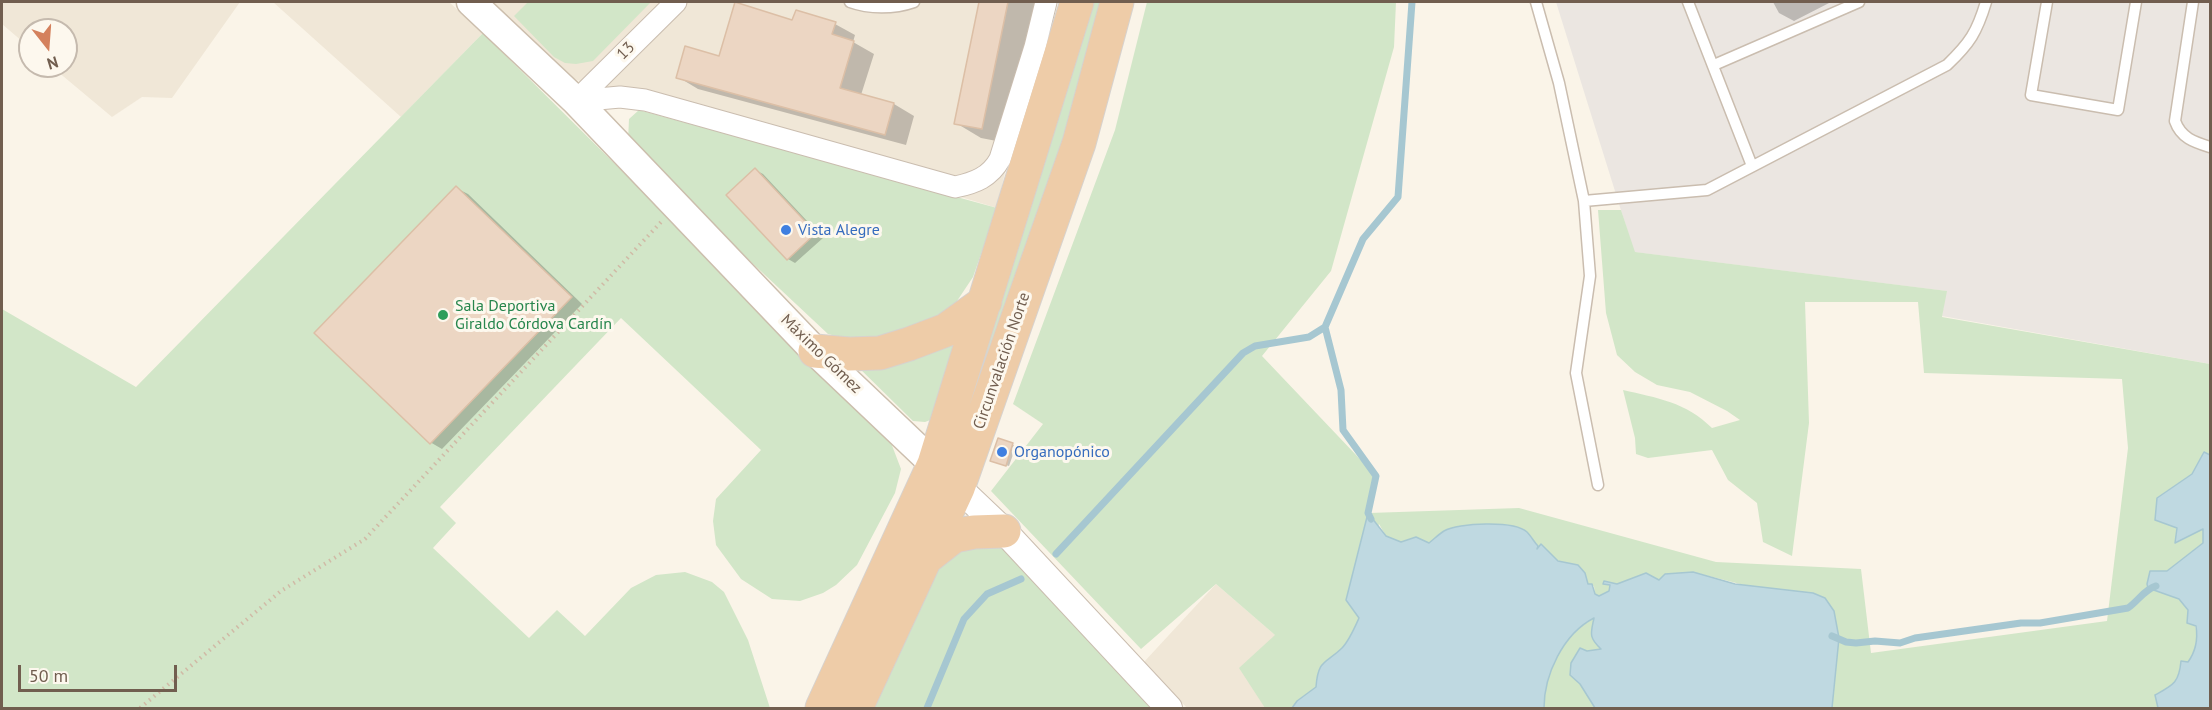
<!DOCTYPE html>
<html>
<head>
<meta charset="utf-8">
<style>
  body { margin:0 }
  #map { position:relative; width:2212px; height:710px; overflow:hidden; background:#faf4e8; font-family:"PT Sans",sans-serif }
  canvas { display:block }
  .frame { position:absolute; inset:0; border:3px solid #715e4f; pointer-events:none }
  .north { position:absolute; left:18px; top:18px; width:60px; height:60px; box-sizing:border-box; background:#fdf8ee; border:2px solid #c5baae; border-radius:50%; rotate:163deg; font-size:16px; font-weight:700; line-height:24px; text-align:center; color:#715e4f }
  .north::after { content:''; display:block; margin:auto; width:21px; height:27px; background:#d4815d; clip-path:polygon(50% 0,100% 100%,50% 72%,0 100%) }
  .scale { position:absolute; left:18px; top:665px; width:159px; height:27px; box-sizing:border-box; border:3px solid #715e4f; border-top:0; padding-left:8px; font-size:18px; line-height:21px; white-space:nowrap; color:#715e4f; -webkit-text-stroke:4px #fdf8ee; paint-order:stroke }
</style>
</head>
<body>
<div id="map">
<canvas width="2212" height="710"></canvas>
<div class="frame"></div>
<div class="north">N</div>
<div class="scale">50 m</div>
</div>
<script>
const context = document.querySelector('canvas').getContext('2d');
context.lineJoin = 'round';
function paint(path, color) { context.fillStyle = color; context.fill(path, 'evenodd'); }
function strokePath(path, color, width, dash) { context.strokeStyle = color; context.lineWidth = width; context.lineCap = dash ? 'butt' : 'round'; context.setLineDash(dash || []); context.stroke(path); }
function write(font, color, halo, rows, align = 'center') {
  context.font = font + ' "PT Sans",sans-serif'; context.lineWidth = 6; context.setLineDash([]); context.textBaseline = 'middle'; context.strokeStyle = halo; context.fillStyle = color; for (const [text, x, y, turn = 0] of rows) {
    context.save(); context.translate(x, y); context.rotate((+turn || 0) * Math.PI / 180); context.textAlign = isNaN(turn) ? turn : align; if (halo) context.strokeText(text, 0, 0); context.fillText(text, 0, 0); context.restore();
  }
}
paint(new Path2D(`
  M 2,2 L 240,2 L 172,98 L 142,97 L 112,117 L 51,66 L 66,66 L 66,30 L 30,30 L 30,48 L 2,24 Z
  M 273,2 L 449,2 L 483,33 L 401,117 Z
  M 487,2 L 1043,2 L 997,208 L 567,77 Z
  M 1216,584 L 1303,659 L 1292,708 L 1187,708 L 1144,662 Z`), '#f0e7d7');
paint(new Path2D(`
  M 1556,2 L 2210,2 L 2210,364 L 1942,316 L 1946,291 L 1634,252 Z`), '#ebe6e1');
paint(new Path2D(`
  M 528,2 L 651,2 L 593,61 L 576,64 L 565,63 L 554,57 L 514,16 Z
  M 1091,2 L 1104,2 L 1056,162 L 971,424 L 961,424 Z
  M 1147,2 L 1396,2 L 1394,47 L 1331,271 L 1262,356 L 1376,476 L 1369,513 L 1519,508 L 1716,562 L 1861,569 L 1871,653 L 2107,621 L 2128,448 L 2122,379 L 1924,373 L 1918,302 L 1805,302 L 1809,423 L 1792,556 L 1763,542 L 1757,503 L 1728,480 L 1712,450 L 1648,458 L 1636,454 L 1635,438 L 1623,390 C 1657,398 1686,402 1712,428 L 1740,420 L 1727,411 L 1690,392 L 1657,385 L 1635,372 L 1617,355 L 1606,313 L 1598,210 L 1621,210 L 1635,252 L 1947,291 L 1942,317 L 2210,364 L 2210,455 L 2204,452 L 2192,474 L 2157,498 L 2177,528 L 2176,543 L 2203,529 L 2203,543 L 2167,571 L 2150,571 L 2148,588 C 2158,591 2173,594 2180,600 C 2198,616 2202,643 2188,662 L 2181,661 C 2179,683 2173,685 2155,695 L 2158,708 L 1832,708 L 1839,638 L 1834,611 L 1813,593 L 1748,586 L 1693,572 L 1665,574 L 1659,580 L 1646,573 L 1617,585 L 1604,581 L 1604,584 L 1610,585 L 1609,591 L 1599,596 L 1595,594 L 1594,586 L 1588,584 C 1582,560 1575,570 1559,561 C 1552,558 1552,552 1544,549 L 1541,544 L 1537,550 L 1538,546 L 1527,533 L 1445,531 L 1429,543 L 1416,537 L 1401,542 L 1386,536 L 1379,524 L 1354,609 L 1360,617 C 1355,627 1349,640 1342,648 C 1326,664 1318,659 1317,687 L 1297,701 L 1292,708 L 1265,708 L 1239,668 L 1275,635 L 1216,584 L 1141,649 L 991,491 L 1043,424 L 1013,404 L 1115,130 Z
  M 483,33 L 888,435 L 901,469 L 895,493 L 857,565 L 836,585 L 823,593 L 800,601 L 772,599 L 741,579 L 716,545 L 713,521 L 716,499 L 761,450 L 621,318 L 440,507 L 456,523 L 433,548 L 529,638 L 557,610 L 585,636 L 631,588 L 656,575 L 685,572 L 712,582 L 724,592 L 748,640 L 770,708 L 2,708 L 2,309 L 136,387 Z
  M 639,110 L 997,208 L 973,277 L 955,304 L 925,328 L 856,341 L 828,334 L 671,187 L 628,141 L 629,119 Z
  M 961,329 L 933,419 L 925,422 L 913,421 L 855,364 Z
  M 1004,539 L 1150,708 L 869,708 L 946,552 Z
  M 1595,618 L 1602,650 L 1570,674 L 1580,684 L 1595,708 L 1544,708 C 1544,674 1563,634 1595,618 Z`), '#d2e6c8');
const water = new Path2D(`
  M 2204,452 L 2210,455 L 2210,708 L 2158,708 L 2155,695 C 2173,685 2179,683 2181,661 L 2188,662 C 2196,651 2198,639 2196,626 L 2187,623 L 2188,610 L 2179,599 L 2148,588 L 2147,584 L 2150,571 L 2167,571 L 2203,543 L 2203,529 L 2175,543 L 2177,528 L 2155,520 L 2157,498 L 2192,474 Z
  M 1368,513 L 1386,536 L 1401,542 L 1416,537 L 1429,543 C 1434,539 1439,534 1444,531 C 1458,523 1514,520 1527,532 C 1531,536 1534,542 1538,546 L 1537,549 L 1541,544 L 1558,561 L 1578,565 L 1585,573 L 1588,584 L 1592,584 L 1595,594 L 1599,596 L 1609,591 L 1610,585 L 1603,584 L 1604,581 L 1617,584 L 1646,573 L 1659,580 L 1665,574 L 1693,572 L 1735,584 L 1813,593 L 1825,598 L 1834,611 L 1839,638 L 1832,708 L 1595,708 L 1580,684 L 1570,675 L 1571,663 L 1580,648 L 1587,651 L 1601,649 C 1588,637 1591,633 1594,618 C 1563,634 1544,675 1544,708 L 1292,708 L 1297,701 L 1316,687 C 1318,659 1326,664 1342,648 C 1349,641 1355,627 1359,618 L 1346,600 Z`);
paint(water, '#bfd9e1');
strokePath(water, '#a6c7d1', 1.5);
paint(new Path2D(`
  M 981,2 L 1036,2 L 1007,143 L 981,138 L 956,123 Z
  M 1773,2 L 1831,2 L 1794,21 L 1779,13 Z
  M 793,22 L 835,24 L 855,35 L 853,42 L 874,54 L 861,95 L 894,104 L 914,116 L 906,145 L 698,89 L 678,77 Z
  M 755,170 L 763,174 L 823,238 L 795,263 L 788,259 Z
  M 456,188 L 468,194 L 582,304 L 442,449 L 430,442 Z
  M 999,439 L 1016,446 L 1009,466 L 995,462 Z`), '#0003');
strokePath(new Path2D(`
  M 1371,519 L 1368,513 L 1376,476 L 1343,430 L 1341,390 L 1325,327 L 1363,239 L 1398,197 L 1412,2
  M 1056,554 L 1243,353 L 1255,346 L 1309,337 L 1325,327
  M 1832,636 L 1846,642 L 1856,643 L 1875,641 L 1900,643 L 1915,638 L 2021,623 L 2040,623 L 2128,608 C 2138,601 2145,589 2156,586
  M 927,708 L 964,619 L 987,594 L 1021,579`), '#a6c7d1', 7);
const building = new Path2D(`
  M 735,2 L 792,20 L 796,10 L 836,22 L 832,34 L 854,41 L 840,88 L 894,103 L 885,135 L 676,78 L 685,46 L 719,56 Z
  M 979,2 L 1008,2 L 982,129 L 954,124 Z
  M 755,168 L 816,233 L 787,260 L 726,195 Z
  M 456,186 L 572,297 L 430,444 L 314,333 Z
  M 998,438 L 1013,443 L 1006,466 L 990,461 Z`);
paint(building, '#ecd6c3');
strokePath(building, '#dcbfa6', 1.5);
const service = new Path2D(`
  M 850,2 C 869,9 894,9 914,2
  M 1536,2 L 1559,83 L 1584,201 L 1590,276 L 1576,373 L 1598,485
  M 1688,2 L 1752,166
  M 2047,2 L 2031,95 L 2118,110 L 2136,2
  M 2193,2 L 2175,121 C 2181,138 2194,142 2210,147
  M 1714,65 L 1859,2
  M 1584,201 L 1707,190 L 1947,65 C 1970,43 1977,32 1986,2`);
const minor = new Path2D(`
  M 576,101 L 620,97 L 645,100 L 955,187 C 975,183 990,177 1000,159 L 1035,47 L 1046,2
  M 576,101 L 676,2`);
const tertiary = new Path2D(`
  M 945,475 L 1004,531 L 1169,708`);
const secondary = new Path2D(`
  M 471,2 L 576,101 L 815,351 L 934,464`);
const trunk = new Path2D(`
  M 815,351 L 849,354 L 880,353 L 909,344 L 946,330 L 985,302
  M 926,558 L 954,536 L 974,532 L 1004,531
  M 822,708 L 934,464 L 1077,2
  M 856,708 L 958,488 L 1079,143 L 1117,2`);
strokePath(service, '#cabdaf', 13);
strokePath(minor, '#cabdaf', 23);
strokePath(tertiary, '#cabdaf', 28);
strokePath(secondary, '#ccbead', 31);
strokePath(trunk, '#d7d2ce', 35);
strokePath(new Path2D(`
  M 140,708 L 281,591 L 365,539 L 661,222`), '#d0baa6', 4, [1.5, 4.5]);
strokePath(service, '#fff', 10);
strokePath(minor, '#fff', 21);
strokePath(tertiary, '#fff', 26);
strokePath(secondary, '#fff', 28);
strokePath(trunk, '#eecca8', 33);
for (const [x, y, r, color] of [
  [786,230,6,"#3f7fe0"],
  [443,315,6,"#2e9e5b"],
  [1002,452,6,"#3f7fe0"]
]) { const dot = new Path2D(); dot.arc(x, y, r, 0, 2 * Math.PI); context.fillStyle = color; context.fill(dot); strokePath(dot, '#fdf8ee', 2); }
write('16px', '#715e4f', '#fdf8ee', [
  ["13",626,51,-45],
  ["Máximo Gómez",821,354,44],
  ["Circunvalación Norte",1002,361,-71]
]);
write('16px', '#366cbe', '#fdf8ee', [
  ["Vista Alegre",798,230],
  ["Organopónico",1014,452]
], 'left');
write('16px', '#27864d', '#fdf8ee', [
  ["Sala Deportiva",455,306],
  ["Giraldo Córdova Cardín",455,324]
], 'left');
</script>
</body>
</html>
